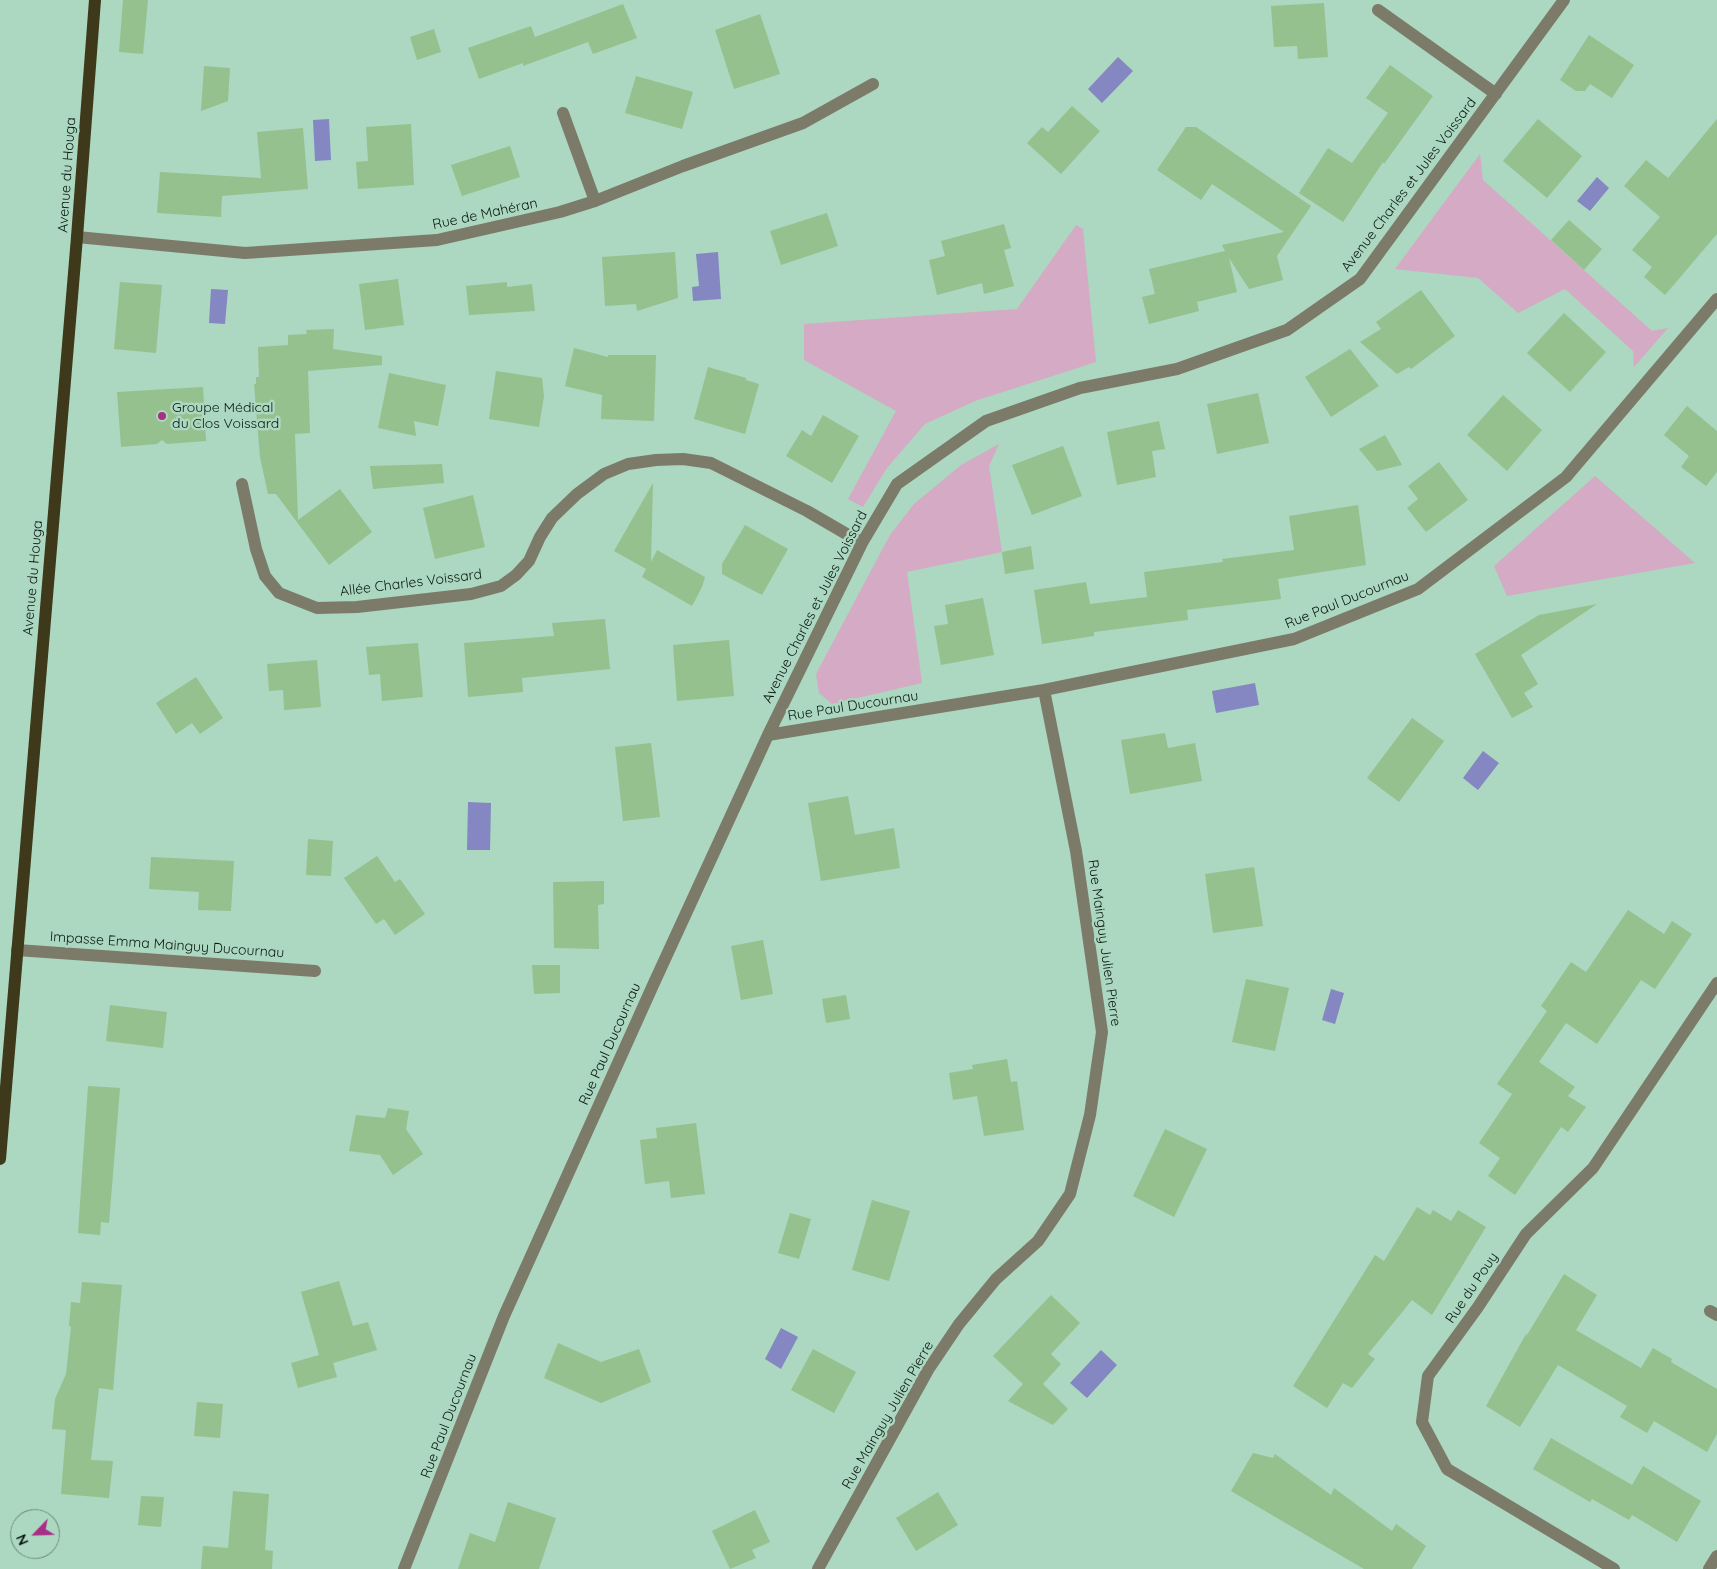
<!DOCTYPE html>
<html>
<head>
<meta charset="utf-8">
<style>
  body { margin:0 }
  #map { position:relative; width:1717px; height:1569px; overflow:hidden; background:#acd7c0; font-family:Quicksand,sans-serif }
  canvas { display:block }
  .north { position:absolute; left:10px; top:1509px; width:50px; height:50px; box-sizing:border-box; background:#acd7c0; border:1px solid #6b8b7a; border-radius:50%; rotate:246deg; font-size:14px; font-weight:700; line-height:20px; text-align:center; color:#091911 }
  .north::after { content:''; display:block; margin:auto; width:18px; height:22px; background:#a73086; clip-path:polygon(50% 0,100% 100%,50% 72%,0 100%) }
</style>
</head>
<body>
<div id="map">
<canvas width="1717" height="1569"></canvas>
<div class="north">N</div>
</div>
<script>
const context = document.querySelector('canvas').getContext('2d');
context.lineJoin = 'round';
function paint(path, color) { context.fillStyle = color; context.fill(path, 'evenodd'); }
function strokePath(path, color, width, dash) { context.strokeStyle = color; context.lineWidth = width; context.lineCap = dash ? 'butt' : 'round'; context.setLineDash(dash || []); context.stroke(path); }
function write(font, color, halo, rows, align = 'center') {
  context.font = font + ' Quicksand,sans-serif'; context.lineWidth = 5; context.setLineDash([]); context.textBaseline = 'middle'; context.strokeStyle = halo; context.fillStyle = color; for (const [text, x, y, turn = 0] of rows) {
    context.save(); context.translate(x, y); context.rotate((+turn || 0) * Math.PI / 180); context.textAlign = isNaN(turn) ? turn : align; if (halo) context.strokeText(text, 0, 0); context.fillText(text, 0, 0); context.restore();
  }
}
paint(new Path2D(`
  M 1480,154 L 1483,180 L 1652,331 L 1668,328 L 1634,367 L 1633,351 L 1565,289 L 1518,313 L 1478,278 L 1395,269 Z
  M 1076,225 L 1083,229 L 1096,362 L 975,401 L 925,424 L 887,468 L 863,507 L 848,499 L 896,411 L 804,360 L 804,324 L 1017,309 Z
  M 999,444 L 989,466 L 1002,552 L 907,572 L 922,683 L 832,704 L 819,693 L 816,674 L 890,535 L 914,504 L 961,465 Z
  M 1595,476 L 1695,563 L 1507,596 L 1494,566 Z`), '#d5aac4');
paint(new Path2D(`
  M 1118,57 L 1133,71 L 1102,103 L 1088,89 Z
  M 329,119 L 331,160 L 315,161 L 313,120 Z
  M 1597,177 L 1609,188 L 1590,211 L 1577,201 Z
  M 718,252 L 721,299 L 693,301 L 692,287 L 699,286 L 696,254 Z
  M 211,289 L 228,290 L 225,324 L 209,323 Z
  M 1255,683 L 1259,705 L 1216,713 L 1212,691 Z
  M 1483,751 L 1499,763 L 1478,790 L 1463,778 Z
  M 468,802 L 491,803 L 490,850 L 467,850 Z
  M 1331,989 L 1344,993 L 1335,1024 L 1322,1020 Z
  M 781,1328 L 798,1337 L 781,1369 L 765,1359 Z
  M 1101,1350 L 1117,1365 L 1087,1398 L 1070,1383 Z`), '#8487c1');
paint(new Path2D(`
  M 123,0 L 148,0 L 143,54 L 119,52 Z
  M 1324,3 L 1328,57 L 1298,59 L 1297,46 L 1274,47 L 1271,6 Z
  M 623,4 L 637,38 L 593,54 L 588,42 L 523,66 L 523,63 L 479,79 L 468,48 L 531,26 L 535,37 Z
  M 760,14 L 780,74 L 734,89 L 715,30 Z
  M 434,29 L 441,52 L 417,60 L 410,37 Z
  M 1589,35 L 1634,65 L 1612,98 L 1590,84 L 1585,91 L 1576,91 L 1560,80 Z
  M 1390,65 L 1433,96 L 1384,164 L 1383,162 L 1343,222 L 1299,193 L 1328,148 L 1352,163 L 1388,113 L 1366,98 Z
  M 204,66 L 230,68 L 228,101 L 201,111 Z
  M 636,76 L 693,92 L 682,129 L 625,113 Z
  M 1072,106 L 1100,131 L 1061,174 L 1027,143 L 1042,127 L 1048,132 Z
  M 1538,119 L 1582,156 L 1547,198 L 1503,161 Z
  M 1717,119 L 1717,234 L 1665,295 L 1644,277 L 1652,267 L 1632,250 L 1660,217 L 1624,186 L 1646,160 L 1668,178 Z
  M 411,124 L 414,185 L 358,189 L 356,162 L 368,161 L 366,127 Z
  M 1186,127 L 1196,127 L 1311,206 L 1277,256 L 1283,280 L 1249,289 L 1229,258 L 1237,292 L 1197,302 L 1199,311 L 1149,324 L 1142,297 L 1155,294 L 1149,269 L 1225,251 L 1222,245 L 1284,232 L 1212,184 L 1201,200 L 1157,170 Z
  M 303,128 L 308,189 L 222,196 L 221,217 L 157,213 L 160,172 L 261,178 L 257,132 Z
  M 510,146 L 520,177 L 462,196 L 451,165 Z
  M 827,213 L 838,246 L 781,265 L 770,231 Z
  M 1569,220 L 1602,249 L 1584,270 L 1551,240 Z
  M 1004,224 L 1011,248 L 1004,250 L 1014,286 L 984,294 L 982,283 L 937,295 L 929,260 L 945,256 L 941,241 Z
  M 675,252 L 678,298 L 637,311 L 636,304 L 605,306 L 602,257 Z
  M 398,279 L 404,325 L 365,330 L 359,284 Z
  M 120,282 L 162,285 L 156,353 L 114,349 Z
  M 507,282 L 507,287 L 532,284 L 535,311 L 469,315 L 466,286 Z
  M 1421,290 L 1455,336 L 1411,369 L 1409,367 L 1397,374 L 1360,342 L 1381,329 L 1376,322 Z
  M 1564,313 L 1606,352 L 1570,392 L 1527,353 Z
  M 334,329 L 333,349 L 382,356 L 382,365 L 308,371 L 310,433 L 295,434 L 298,520 L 340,489 L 372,532 L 329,565 L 276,494 L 268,494 L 260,457 L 254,384 L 256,384 L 256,377 L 259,377 L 258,347 L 288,345 L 288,335 L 307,334 L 306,330 Z
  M 574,348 L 608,357 L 608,355 L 656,355 L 654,421 L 601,419 L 602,395 L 565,386 Z
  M 1350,349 L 1379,386 L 1331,417 L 1305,377 Z
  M 708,367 L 746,378 L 746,380 L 759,384 L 745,434 L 694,419 Z
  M 496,371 L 542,378 L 544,396 L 539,427 L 489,419 Z
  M 389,373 L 446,385 L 438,426 L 414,421 L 416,436 L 378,428 Z
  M 203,387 L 206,441 L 167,444 L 162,440 L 157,444 L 121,447 L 117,392 Z
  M 1258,393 L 1269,443 L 1217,454 L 1207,404 Z
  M 1503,395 L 1542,430 L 1507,471 L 1467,435 Z
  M 1687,406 L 1717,431 L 1717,472 L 1706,486 L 1681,467 L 1689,456 L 1664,435 Z
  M 823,415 L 859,436 L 832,483 L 786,456 L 802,430 L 811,436 Z
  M 1159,421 L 1165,449 L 1152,451 L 1156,477 L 1117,485 L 1107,432 Z
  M 1385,435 L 1402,465 L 1377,471 L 1359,449 Z
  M 1063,446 L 1082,496 L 1032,515 L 1012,465 Z
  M 1439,462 L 1468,500 L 1426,532 L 1407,508 L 1418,499 L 1408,486 Z
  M 442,464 L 444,483 L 373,489 L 370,466 Z
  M 653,483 L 651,562 L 657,550 L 705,577 L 702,587 L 692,606 L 642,577 L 646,569 L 614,551 Z
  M 473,495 L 485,547 L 435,559 L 423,508 Z
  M 1358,505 L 1366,565 L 1278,579 L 1281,599 L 1187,610 L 1188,620 L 1094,632 L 1094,636 L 1042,644 L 1034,590 L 1086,582 L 1090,604 L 1147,597 L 1144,572 L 1223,562 L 1222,559 L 1294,550 L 1289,516 Z
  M 745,525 L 788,549 L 762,595 L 722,574 L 722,564 Z
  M 1031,546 L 1034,569 L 1005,574 L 1002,552 Z
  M 983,598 L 994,655 L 941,665 L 934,626 L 948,624 L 945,605 Z
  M 1597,604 L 1521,655 L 1538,684 L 1524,693 L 1533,707 L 1512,718 L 1475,654 L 1539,615 Z
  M 605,619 L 610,669 L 522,678 L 523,692 L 468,697 L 464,643 L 554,636 L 552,623 Z
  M 729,640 L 734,696 L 677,701 L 673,645 Z
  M 418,643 L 423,697 L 382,701 L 380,674 L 369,675 L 366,647 Z
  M 317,660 L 321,707 L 284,710 L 283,690 L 269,691 L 267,664 Z
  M 196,677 L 223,718 L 200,734 L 192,723 L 176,734 L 156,703 Z
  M 1412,718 L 1444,741 L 1399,802 L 1367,778 Z
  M 1165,733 L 1168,748 L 1195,743 L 1202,781 L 1130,794 L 1121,740 Z
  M 651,743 L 660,817 L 623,821 L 615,747 Z
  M 848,796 L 855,835 L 894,828 L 900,868 L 821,881 L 808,803 Z
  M 308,839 L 333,841 L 331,876 L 306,875 Z
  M 377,856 L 395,882 L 400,879 L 425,914 L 395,935 L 384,919 L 376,924 L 344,878 Z
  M 151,857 L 234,861 L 231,911 L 198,910 L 199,892 L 149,889 Z
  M 1254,867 L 1263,926 L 1213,933 L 1205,874 Z
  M 604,881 L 604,904 L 598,905 L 599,949 L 554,948 L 553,882 Z
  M 1628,910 L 1664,934 L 1672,921 L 1692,934 L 1655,989 L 1641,980 L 1597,1044 L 1566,1023 L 1539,1062 L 1575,1087 L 1568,1096 L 1586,1107 L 1568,1132 L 1561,1127 L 1515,1195 L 1488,1176 L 1500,1158 L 1479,1143 L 1512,1094 L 1497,1084 L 1547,1011 L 1541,1006 L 1571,962 L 1586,972 Z
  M 763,940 L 773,994 L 741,1000 L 731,946 Z
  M 532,965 L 560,965 L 560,993 L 534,994 Z
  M 1246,979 L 1289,988 L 1275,1051 L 1232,1042 Z
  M 846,995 L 850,1019 L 826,1023 L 822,999 Z
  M 110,1005 L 167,1012 L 163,1048 L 106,1041 Z
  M 1007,1059 L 1011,1082 L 1017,1081 L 1024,1130 L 984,1136 L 977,1096 L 953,1100 L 949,1073 L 973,1069 L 972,1065 Z
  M 88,1086 L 120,1088 L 109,1223 L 101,1222 L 100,1235 L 78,1233 Z
  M 388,1108 L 409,1111 L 406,1129 L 423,1154 L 393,1175 L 380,1155 L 349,1151 L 356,1115 L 385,1118 Z
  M 696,1123 L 705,1194 L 671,1198 L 669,1181 L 645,1184 L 640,1140 L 657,1138 L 656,1128 Z
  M 1165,1129 L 1207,1149 L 1174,1217 L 1133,1196 Z
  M 872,1200 L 910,1211 L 889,1281 L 852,1270 Z
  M 1417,1207 L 1430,1215 L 1433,1210 L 1451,1221 L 1458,1210 L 1486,1227 L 1432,1315 L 1412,1300 L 1368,1354 L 1375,1359 L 1352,1388 L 1343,1383 L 1327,1408 L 1293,1386 L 1375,1255 L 1384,1261 Z
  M 790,1213 L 811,1219 L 799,1259 L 778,1253 Z
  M 1564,1274 L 1597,1295 L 1576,1330 L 1641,1368 L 1653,1348 L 1672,1359 L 1671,1362 L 1717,1389 L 1717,1434 L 1707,1452 L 1654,1421 L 1647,1433 L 1620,1417 L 1627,1406 L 1558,1365 L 1520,1427 L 1486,1406 L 1526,1334 L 1527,1335 Z
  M 339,1281 L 353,1326 L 368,1322 L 377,1350 L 333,1363 L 337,1377 L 298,1388 L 291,1363 L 319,1355 L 301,1292 Z
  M 82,1282 L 122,1285 L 113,1390 L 99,1388 L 91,1460 L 113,1461 L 109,1498 L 61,1494 L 66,1430 L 52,1429 L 55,1399 L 66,1374 L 71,1327 L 69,1326 L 71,1302 L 80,1303 Z
  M 1051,1295 L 1080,1323 L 1051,1354 L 1061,1364 L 1043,1384 L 1068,1409 L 1053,1425 L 1008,1401 L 1023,1384 L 993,1356 Z
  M 558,1343 L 601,1362 L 639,1349 L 651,1382 L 601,1403 L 544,1378 Z
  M 813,1349 L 856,1372 L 834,1413 L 791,1390 Z
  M 197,1402 L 223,1404 L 220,1438 L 194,1436 Z
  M 1551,1438 L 1632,1485 L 1643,1466 L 1701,1501 L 1677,1542 L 1632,1515 L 1629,1520 L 1592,1499 L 1590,1502 L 1533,1469 Z
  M 1253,1453 L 1273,1458 L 1275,1454 L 1331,1495 L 1334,1488 L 1392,1531 L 1396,1524 L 1426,1546 L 1412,1569 L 1364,1569 L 1231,1491 Z
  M 233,1491 L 269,1494 L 265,1550 L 273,1551 L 272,1569 L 201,1569 L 203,1546 L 228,1548 Z
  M 938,1492 L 958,1525 L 916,1551 L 896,1518 Z
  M 141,1496 L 164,1497 L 161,1527 L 138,1525 Z
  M 508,1502 L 556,1518 L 539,1569 L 458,1569 L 470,1533 L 495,1542 Z
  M 755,1510 L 770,1542 L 752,1550 L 756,1558 L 730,1569 L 712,1531 Z`), '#95c18e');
strokePath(new Path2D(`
  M 1378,10 L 1496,94
  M 563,113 L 595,201
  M 77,237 L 245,253 L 437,240 L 560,212 L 595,201 L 683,166 L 803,123 L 873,84
  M 242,484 L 256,549 L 265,576 L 279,593 L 317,608 L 357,607 L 471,594 L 501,586 L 516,575 L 529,561 L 540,537 L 552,518 L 577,494 L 604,474 L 628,464 L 656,460 L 683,459 L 711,463 L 807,511 L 862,543
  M 768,735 L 862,543 L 897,484 L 986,421 L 1080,388 L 1177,369 L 1287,330 L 1360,279 L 1564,0
  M 17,950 L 315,971
  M 1710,1311 L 1717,1315
  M 404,1569 L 504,1316 L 654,983 L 768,735 L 1044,690 L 1294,639 L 1418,589 L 1566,477 L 1717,299
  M 818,1569 L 928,1370 L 959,1324 L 996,1279 L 1038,1241 L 1070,1194 L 1090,1115 L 1102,1032 L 1076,851 L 1044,690
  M 1614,1569 L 1447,1469 L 1422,1422 L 1428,1376 L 1478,1307 L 1526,1234 L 1593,1168 L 1717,983
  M 1709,1569 L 1717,1556`), '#7c7a69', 12);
strokePath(new Path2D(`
  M 0,1159 L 77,237 L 95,0`), '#3d391a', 12);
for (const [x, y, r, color] of [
  [162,416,5,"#a73086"]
]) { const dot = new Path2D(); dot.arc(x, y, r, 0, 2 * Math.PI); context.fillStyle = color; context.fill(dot); strokePath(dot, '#acd7c0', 2); }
write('14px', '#091911', '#acd7c0', [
  ["Avenue du Houga",67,175,-86],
  ["Avenue Charles et Jules Voissard",1409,185,-53],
  ["Rue de Mahéran",485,214,-12],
  ["Avenue du Houga",33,578,-85],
  ["Allée Charles Voissard",411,583,-7],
  ["Rue Paul Ducournau",1347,600,-22],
  ["Avenue Charles et Jules Voissard",815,607,-63],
  ["Rue Paul Ducournau",853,706,-9],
  ["Rue Mainguy Julien Pierre",1104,943,82],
  ["Impasse Emma Mainguy Ducournau",167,945,4],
  ["Rue Paul Ducournau",610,1044,-66],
  ["Rue du Pouy",1472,1288,-56],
  ["Rue Mainguy Julien Pierre",888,1415,-60],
  ["Rue Paul Ducournau",449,1416,-69]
]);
write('14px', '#091911', '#acd7c0', [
  ["Groupe Médical",172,408],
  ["du Clos Voissard",172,424]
], 'left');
</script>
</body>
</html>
